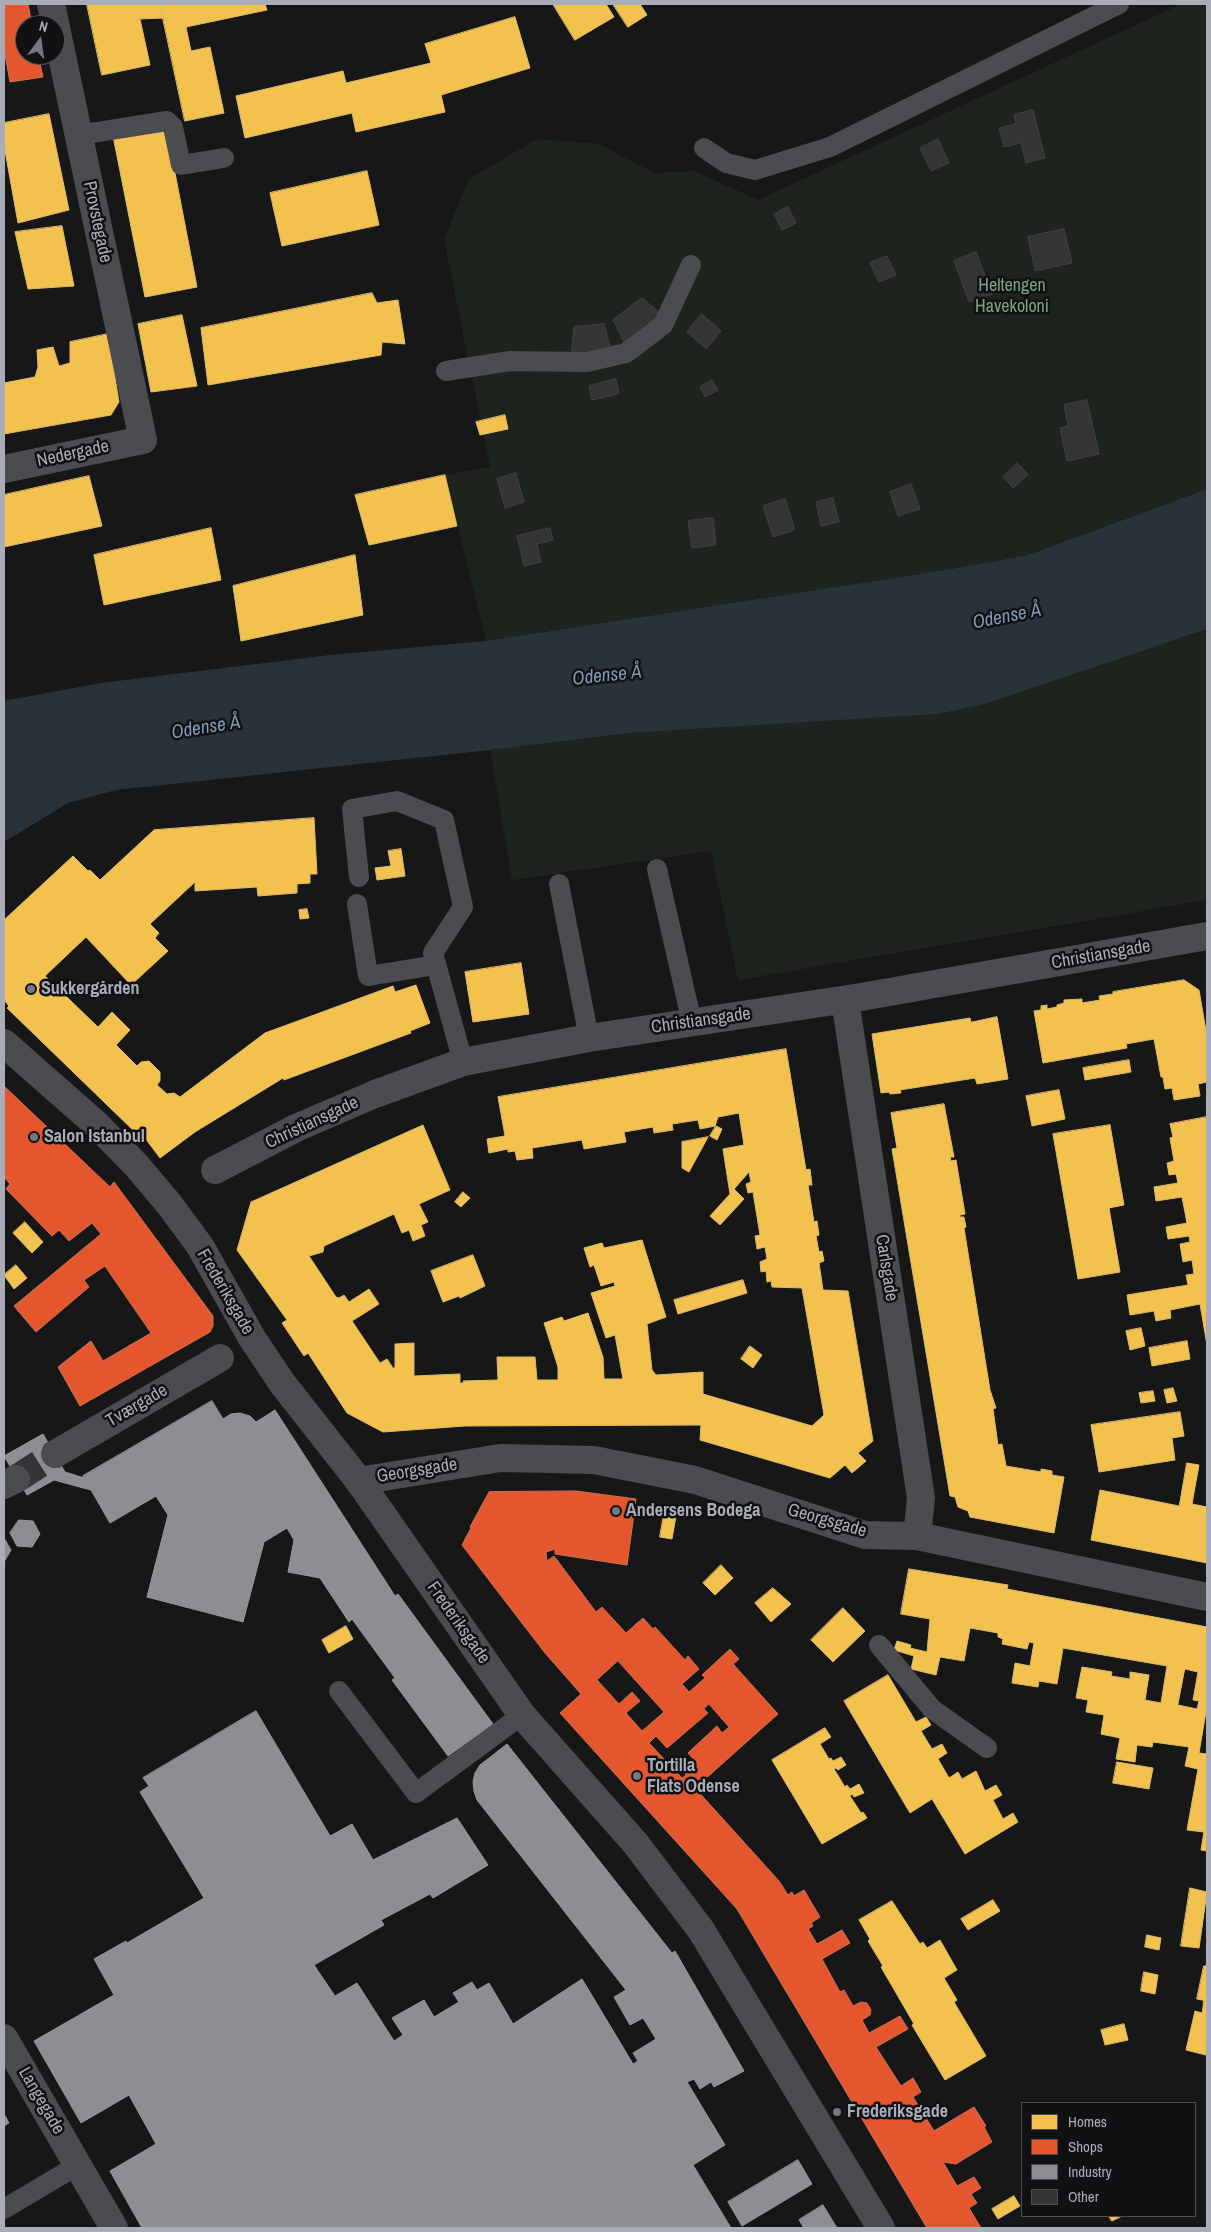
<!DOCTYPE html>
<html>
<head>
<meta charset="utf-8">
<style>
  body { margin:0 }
  #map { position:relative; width:1211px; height:2232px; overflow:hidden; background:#171717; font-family:"Archivo Narrow",sans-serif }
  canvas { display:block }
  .frame { position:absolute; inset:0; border:5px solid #a8adb8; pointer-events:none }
  .legend { position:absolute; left:1021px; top:2102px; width:175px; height:115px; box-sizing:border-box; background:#111113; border:1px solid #4d4f55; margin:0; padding:6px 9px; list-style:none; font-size:15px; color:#a8adb8 }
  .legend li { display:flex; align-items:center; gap:10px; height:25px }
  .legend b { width:25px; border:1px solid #4d4f55 }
  .north { position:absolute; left:15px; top:15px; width:50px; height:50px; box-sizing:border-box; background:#111113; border:1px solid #4d4f55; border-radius:50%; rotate:14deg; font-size:14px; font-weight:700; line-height:20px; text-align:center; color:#a8adb8 }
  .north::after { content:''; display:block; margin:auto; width:18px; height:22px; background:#757880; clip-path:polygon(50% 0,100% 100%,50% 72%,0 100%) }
</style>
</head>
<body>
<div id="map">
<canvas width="1211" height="2232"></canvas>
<div class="frame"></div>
<ul class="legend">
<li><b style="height:14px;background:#f2c14e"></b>Homes</li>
<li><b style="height:14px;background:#e4572e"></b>Shops</li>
<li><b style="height:14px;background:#8d8d92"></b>Industry</li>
<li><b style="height:14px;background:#353536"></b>Other</li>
</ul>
<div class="north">N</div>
</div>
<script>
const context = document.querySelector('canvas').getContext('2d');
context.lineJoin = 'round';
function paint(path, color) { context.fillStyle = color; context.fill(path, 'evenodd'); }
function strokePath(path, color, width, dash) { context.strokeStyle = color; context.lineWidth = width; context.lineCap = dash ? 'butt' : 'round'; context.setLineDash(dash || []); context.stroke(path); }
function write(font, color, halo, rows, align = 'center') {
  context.font = font + ' "Archivo Narrow",sans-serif'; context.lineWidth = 5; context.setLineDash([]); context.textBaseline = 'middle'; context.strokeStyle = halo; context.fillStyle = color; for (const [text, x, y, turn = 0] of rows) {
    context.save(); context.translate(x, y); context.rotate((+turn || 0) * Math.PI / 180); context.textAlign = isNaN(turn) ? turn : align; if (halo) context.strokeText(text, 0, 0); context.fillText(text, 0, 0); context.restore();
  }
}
paint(new Path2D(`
  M 1181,4 L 1207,4 L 1207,489 L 1028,555 L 946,570 L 486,641 L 445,475 L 490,467 L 444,239 L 469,179 L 537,139 L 599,144 L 654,173 L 694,171 L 758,200 Z
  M 1207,629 L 1207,900 L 738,980 L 711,851 L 512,880 L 490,750 L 629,733 L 938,714 L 985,704 Z`), '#1d241e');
paint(new Path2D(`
  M 1207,489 L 1207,629 L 985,704 L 938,714 L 629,733 L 490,750 L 116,790 L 68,803 L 4,842 L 4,701 L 101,683 L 330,655 L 486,641 L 946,570 L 1028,555 Z`), '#2a3239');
const homes = new Path2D(`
  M 87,4 L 160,4 L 163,18 L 140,19 L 150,65 L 102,75 Z
  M 160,4 L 265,4 L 267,10 L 186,27 L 191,51 L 210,47 L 224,113 L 185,121 Z
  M 553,4 L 606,4 L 614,17 L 575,40 Z
  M 613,4 L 640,4 L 647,15 L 628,27 Z
  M 515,17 L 530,68 L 441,95 L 445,112 L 356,132 L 352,113 L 245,138 L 236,96 L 343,71 L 346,83 L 431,63 L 425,44 Z
  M 49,114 L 69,210 L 18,223 L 4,145 L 4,123 Z
  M 166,126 L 197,287 L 145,297 L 113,136 Z
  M 367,171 L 379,225 L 282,246 L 270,193 Z
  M 62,226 L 74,286 L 28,289 L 15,232 Z
  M 372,293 L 377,303 L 398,300 L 405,344 L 382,342 L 381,355 L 208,385 L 201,328 Z
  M 182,315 L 197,386 L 151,392 L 138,324 Z
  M 108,334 L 119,402 L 111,415 L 4,434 L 4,383 L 35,377 L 38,367 L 37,350 L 53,347 L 59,366 L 70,363 L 70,342 Z
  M 505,415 L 508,429 L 480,435 L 476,422 Z
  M 445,475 L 457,526 L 369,545 L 355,495 Z
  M 89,476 L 102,526 L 4,547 L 4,495 Z
  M 211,528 L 221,580 L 104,605 L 94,555 Z
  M 355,555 L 363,615 L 241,641 L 233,586 Z
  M 314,818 L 317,874 L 310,874 L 310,883 L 297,884 L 297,893 L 258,896 L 257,887 L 195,891 L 195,882 L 150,924 L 159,933 L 155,938 L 168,951 L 131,985 L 86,937 L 45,976 L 98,1027 L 112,1012 L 130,1030 L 116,1045 L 137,1066 L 141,1062 L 149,1061 L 160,1072 L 160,1081 L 157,1085 L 167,1094 L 174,1093 L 180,1097 L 265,1033 L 393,986 L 395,992 L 416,985 L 430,1023 L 410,1031 L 411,1033 L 284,1080 L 283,1078 L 195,1132 L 160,1158 L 139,1130 L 136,1133 L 7,1008 L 9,1006 L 4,1000 L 4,920 L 73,856 L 88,871 L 90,870 L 100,880 L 154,830 Z
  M 401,849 L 405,876 L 377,880 L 375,868 L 391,866 L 388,851 Z
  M 307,909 L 309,918 L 300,919 L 299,910 Z
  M 521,963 L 529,1014 L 473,1022 L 465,972 Z
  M 1184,980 L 1199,990 L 1207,1037 L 1207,1082 L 1198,1084 L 1200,1096 L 1174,1100 L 1172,1088 L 1165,1089 L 1163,1077 L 1161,1077 L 1154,1039 L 1126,1044 L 1127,1048 L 1043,1063 L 1034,1011 L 1041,1010 L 1041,1006 L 1047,1005 L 1047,1009 L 1057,1007 L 1057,1005 L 1064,1003 L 1064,1000 L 1082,999 L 1082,1003 L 1100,1000 L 1099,996 L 1113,994 L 1113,992 Z
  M 997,1017 L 1008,1079 L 977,1084 L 975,1078 L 900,1090 L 901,1093 L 890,1094 L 889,1092 L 881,1093 L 872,1034 L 970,1018 L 971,1022 Z
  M 786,1049 L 806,1170 L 810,1169 L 812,1185 L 808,1185 L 814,1222 L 817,1221 L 819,1235 L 816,1236 L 819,1252 L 822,1251 L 824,1261 L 819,1263 L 823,1290 L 848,1291 L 873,1441 L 858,1453 L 866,1461 L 852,1473 L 845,1465 L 830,1478 L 700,1440 L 701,1425 L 465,1426 L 383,1432 L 347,1413 L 308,1353 L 304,1356 L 282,1323 L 287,1320 L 237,1250 L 251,1202 L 423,1125 L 450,1190 L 419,1204 L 428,1222 L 421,1225 L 425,1236 L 413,1241 L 409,1230 L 402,1233 L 394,1214 L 324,1246 L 323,1252 L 309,1256 L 336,1297 L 339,1298 L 344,1295 L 349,1302 L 369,1289 L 379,1304 L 352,1321 L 380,1363 L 387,1359 L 393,1368 L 395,1368 L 395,1344 L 414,1343 L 414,1376 L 460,1374 L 460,1383 L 464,1383 L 463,1381 L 498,1380 L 497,1357 L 535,1357 L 537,1380 L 558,1380 L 558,1367 L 544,1323 L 562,1317 L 564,1321 L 588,1313 L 603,1357 L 604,1379 L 623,1379 L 615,1335 L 606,1338 L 591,1293 L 615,1286 L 614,1282 L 601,1286 L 594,1265 L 590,1267 L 584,1248 L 602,1243 L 604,1248 L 642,1240 L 666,1317 L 647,1324 L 652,1370 L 656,1375 L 703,1372 L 703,1394 L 812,1426 L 824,1415 L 802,1288 L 772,1287 L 771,1281 L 767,1282 L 766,1271 L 761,1272 L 760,1262 L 767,1259 L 765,1247 L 757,1249 L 755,1236 L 760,1235 L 753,1192 L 748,1193 L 746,1184 L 751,1182 L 749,1172 L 734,1189 L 744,1199 L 720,1225 L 710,1216 L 730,1194 L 723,1149 L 744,1145 L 739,1113 L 718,1117 L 715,1126 L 700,1129 L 698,1120 L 672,1124 L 673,1130 L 654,1133 L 653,1127 L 624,1132 L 626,1142 L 584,1149 L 582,1140 L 532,1148 L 533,1158 L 517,1160 L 515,1151 L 508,1152 L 508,1149 L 489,1153 L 487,1139 L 505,1136 L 498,1097 Z
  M 1129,1060 L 1131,1072 L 1085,1080 L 1083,1068 Z
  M 1059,1090 L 1065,1119 L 1032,1126 L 1026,1096 Z
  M 944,1104 L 954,1157 L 950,1157 L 951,1161 L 956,1160 L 965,1214 L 960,1215 L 960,1217 L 964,1217 L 966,1227 L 964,1228 L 990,1390 L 996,1408 L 993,1409 L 998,1445 L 1002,1444 L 1006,1466 L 1041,1472 L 1041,1469 L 1052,1471 L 1052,1475 L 1064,1477 L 1054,1533 L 970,1517 L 968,1511 L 958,1507 L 955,1497 L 950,1496 L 892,1149 L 897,1148 L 891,1113 Z
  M 1207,1117 L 1207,1345 L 1200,1304 L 1170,1310 L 1171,1318 L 1156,1321 L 1154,1311 L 1130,1315 L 1127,1295 L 1188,1285 L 1186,1275 L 1194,1274 L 1192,1260 L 1183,1262 L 1180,1244 L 1190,1242 L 1189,1236 L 1168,1239 L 1166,1227 L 1187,1223 L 1182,1197 L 1156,1201 L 1154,1187 L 1178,1183 L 1176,1174 L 1169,1175 L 1167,1163 L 1174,1161 L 1170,1138 L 1173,1137 L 1170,1124 Z
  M 1110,1125 L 1124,1205 L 1109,1208 L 1120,1272 L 1078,1279 L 1053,1134 Z
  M 716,1126 L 722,1129 L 717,1140 L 710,1136 Z
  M 708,1137 L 689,1172 L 682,1168 L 682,1142 Z
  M 463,1192 L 470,1198 L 461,1207 L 455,1202 Z
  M 25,1222 L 43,1242 L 32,1253 L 13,1233 Z
  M 473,1255 L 485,1286 L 460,1298 L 459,1296 L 443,1302 L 431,1271 Z
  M 16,1265 L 27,1278 L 14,1289 L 4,1275 Z
  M 743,1280 L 747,1293 L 678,1314 L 674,1300 Z
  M 1141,1328 L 1145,1346 L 1130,1350 L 1126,1331 Z
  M 1187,1341 L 1190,1359 L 1152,1366 L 1149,1348 Z
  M 750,1346 L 762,1355 L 753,1368 L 741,1359 Z
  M 1173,1388 L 1177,1401 L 1167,1403 L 1164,1390 Z
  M 1153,1391 L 1155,1401 L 1141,1403 L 1139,1393 Z
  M 1180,1412 L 1184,1436 L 1172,1438 L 1175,1460 L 1099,1472 L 1091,1425 Z
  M 1187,1463 L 1199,1465 L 1192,1504 L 1207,1507 L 1207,1563 L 1091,1540 L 1100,1490 L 1179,1506 Z
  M 664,1514 L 676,1516 L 672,1539 L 660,1537 Z
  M 721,1565 L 733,1578 L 715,1595 L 703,1583 Z
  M 909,1569 L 1008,1585 L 1007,1589 L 1207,1627 L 1207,1706 L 1199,1753 L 1207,1754 L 1207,1851 L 1201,1850 L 1204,1832 L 1187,1830 L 1198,1769 L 1185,1766 L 1189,1747 L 1153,1742 L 1152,1747 L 1137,1745 L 1135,1762 L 1116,1759 L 1120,1738 L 1101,1734 L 1104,1715 L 1086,1712 L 1088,1700 L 1076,1698 L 1082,1667 L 1112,1672 L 1111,1676 L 1130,1679 L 1130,1672 L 1149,1675 L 1145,1700 L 1161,1703 L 1167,1666 L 1063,1648 L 1057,1684 L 1039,1681 L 1038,1687 L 1012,1683 L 1015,1663 L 1030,1666 L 1034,1643 L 1029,1642 L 1027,1649 L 1002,1644 L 1003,1639 L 998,1637 L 998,1633 L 970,1628 L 964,1661 L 940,1657 L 936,1675 L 911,1669 L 914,1656 L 894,1650 L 897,1641 L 911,1645 L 910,1648 L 927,1652 L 930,1619 L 901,1614 ZM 1185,1669 L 1198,1672 L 1193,1700 L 1199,1701 L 1197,1709 L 1178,1705 Z
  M 773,1588 L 791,1604 L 771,1622 L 755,1603 Z
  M 843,1608 L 865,1631 L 833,1662 L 811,1640 Z
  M 346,1626 L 353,1639 L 329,1653 L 322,1640 Z
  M 888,1675 L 916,1722 L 926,1717 L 931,1725 L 921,1731 L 932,1749 L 942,1744 L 947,1753 L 938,1759 L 949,1778 L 958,1772 L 962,1779 L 976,1771 L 985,1791 L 996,1785 L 1002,1795 L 993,1800 L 1003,1819 L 1013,1813 L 1018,1822 L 965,1854 L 932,1799 L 910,1813 L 844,1701 Z
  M 825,1728 L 831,1737 L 820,1744 L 829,1759 L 831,1758 L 833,1761 L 841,1757 L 846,1765 L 838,1770 L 836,1768 L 834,1769 L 845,1787 L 847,1785 L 850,1789 L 859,1784 L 864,1793 L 854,1797 L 852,1794 L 850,1796 L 861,1813 L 863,1812 L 867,1818 L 822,1844 L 772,1760 Z
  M 1117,1762 L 1153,1768 L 1149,1789 L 1113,1783 Z
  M 1190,1888 L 1207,1892 L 1199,1948 L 1181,1946 Z
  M 993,1900 L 1000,1911 L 968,1930 L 961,1919 Z
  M 892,1901 L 920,1944 L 923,1942 L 927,1948 L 940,1940 L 957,1970 L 944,1978 L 957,2000 L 954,2002 L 986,2056 L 945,2080 L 912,2025 L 914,2024 L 881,1967 L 883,1966 L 868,1941 L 870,1939 L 859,1920 Z
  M 1147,1935 L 1161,1938 L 1159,1950 L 1145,1947 Z
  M 1204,1966 L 1207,1966 L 1207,2001 L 1197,1999 Z
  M 1144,1972 L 1158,1975 L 1155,1994 L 1141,1991 Z
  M 1204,2001 L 1207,2001 L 1206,2055 L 1186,2050 L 1195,2011 L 1202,2013 Z
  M 1124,2024 L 1128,2040 L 1105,2045 L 1101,2030 Z
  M 1014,2196 L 1020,2206 L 998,2219 L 992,2209 Z
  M 1109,2216 L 1122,2216 L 1112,2221 Z`);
paint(homes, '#f2c14e');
strokePath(homes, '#dcbb6e', 1);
const shops = new Path2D(`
  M 4,4 L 28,4 L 32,25 L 25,25 L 25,55 L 38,55 L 43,77 L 10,82 L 4,49 Z
  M 4,1086 L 110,1187 L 114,1182 L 213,1316 L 213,1326 L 210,1332 L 80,1406 L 58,1367 L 91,1341 L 103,1361 L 151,1333 L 105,1266 L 84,1280 L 89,1287 L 36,1332 L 14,1306 L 101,1234 L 92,1223 L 69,1241 L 59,1230 L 52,1236 L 6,1189 L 10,1184 L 4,1177 Z
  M 576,1491 L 636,1499 L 627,1565 L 555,1554 L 555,1549 L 546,1552 L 547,1561 L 554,1556 L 596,1612 L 602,1607 L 626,1633 L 643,1618 L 653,1629 L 655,1627 L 685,1660 L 688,1656 L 699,1669 L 682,1684 L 689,1692 L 705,1678 L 702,1675 L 730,1649 L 739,1659 L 733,1664 L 778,1714 L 695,1788 L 779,1881 L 788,1895 L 792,1892 L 794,1896 L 804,1890 L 820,1917 L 811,1923 L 813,1926 L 808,1929 L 817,1944 L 842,1930 L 850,1943 L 822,1959 L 840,1992 L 844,1990 L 853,2006 L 861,2002 L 867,2003 L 871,2010 L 870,2015 L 862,2020 L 869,2033 L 900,2016 L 908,2029 L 876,2047 L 901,2086 L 913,2078 L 921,2092 L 913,2097 L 934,2131 L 974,2107 L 986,2126 L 984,2127 L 992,2142 L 956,2164 L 943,2162 L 957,2186 L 974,2177 L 981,2188 L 971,2194 L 977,2203 L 969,2208 L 981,2228 L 927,2228 L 737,1909 L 560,1713 L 581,1694 L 545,1653 L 462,1545 L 471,1528 L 470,1527 L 489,1492 ZM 618,1661 L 664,1712 L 642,1731 L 626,1713 L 640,1701 L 632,1692 L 619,1704 L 597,1680 ZM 709,1704 L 729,1727 L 722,1733 L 717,1726 L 688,1753 L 696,1762 L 685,1773 L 686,1775 L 682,1778 L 649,1743 L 656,1736 L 667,1748 L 708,1713 L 704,1709 Z`);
paint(shops, '#e4572e');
strokePath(shops, '#d27157', 1);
const industry = new Path2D(`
  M 212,1401 L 223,1419 L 231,1414 L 240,1413 L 250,1416 L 256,1422 L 275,1410 L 395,1596 L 398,1594 L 493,1724 L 448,1756 L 392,1680 L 395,1678 L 352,1619 L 349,1622 L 320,1578 L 288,1572 L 294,1540 L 287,1528 L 264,1542 L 243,1622 L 147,1597 L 168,1515 L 156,1496 L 110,1523 L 91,1490 L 54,1480 L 27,1495 L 4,1456 L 43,1434 L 65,1472 L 84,1478 L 83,1476 Z
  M 19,1520 L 33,1521 L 40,1534 L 32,1547 L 17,1546 L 10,1533 Z
  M 4,1538 L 11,1550 L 4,1562 Z
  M 256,1711 L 330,1836 L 352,1824 L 373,1860 L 457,1818 L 488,1865 L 433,1898 L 430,1894 L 381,1920 L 384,1925 L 314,1965 L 335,1996 L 357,1983 L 394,2041 L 403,2035 L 392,2018 L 424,2000 L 434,2017 L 459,2002 L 453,1993 L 472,1982 L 477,1990 L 489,1983 L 513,2024 L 582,1979 L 633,2064 L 638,2061 L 633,2053 L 656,2039 L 643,2018 L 630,2025 L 614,1997 L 626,1990 L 477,1800 L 474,1791 L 473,1782 L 475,1773 L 480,1765 L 507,1744 L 672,1953 L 675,1951 L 744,2071 L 714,2087 L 711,2082 L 700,2089 L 694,2079 L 687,2082 L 725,2145 L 693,2165 L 731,2228 L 142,2228 L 110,2171 L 156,2144 L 129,2095 L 81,2123 L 34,2041 L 114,1995 L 94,1959 L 126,1941 L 127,1943 L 204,1898 L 140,1792 L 149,1786 L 143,1778 Z
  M 4,2114 L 9,2123 L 4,2126 Z
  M 798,2160 L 812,2184 L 742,2226 L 728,2202 Z
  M 823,2205 L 837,2228 L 804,2228 L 799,2220 Z`);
paint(industry, '#8d8d92');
strokePath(industry, '#95979d', 1);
const building = new Path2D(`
  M 1033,110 L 1045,158 L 1026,163 L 1021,143 L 1004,147 L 999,128 L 1016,124 L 1014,115 Z
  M 938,139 L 949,163 L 931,171 L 920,148 Z
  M 788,207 L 796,223 L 782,230 L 774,214 Z
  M 1064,229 L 1072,263 L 1035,271 L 1028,237 Z
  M 976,252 L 992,294 L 969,302 L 954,261 Z
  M 887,256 L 896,275 L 879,282 L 870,263 Z
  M 642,298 L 666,318 L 627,348 L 613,320 Z
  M 702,314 L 721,331 L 706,349 L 687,332 Z
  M 604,324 L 612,353 L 571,358 L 574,327 Z
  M 616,379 L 619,394 L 592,400 L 589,386 Z
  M 712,380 L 718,390 L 705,397 L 700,387 Z
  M 1087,400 L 1099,454 L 1067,461 L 1060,428 L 1068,426 L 1064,405 Z
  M 1017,463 L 1028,474 L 1013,488 L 1003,477 Z
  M 516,473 L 524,502 L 505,508 L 497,479 Z
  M 911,484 L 920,509 L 898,516 L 890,492 Z
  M 833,498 L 839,522 L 821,526 L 816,502 Z
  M 785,499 L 795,530 L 773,537 L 763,506 Z
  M 713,518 L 716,545 L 692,548 L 688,521 Z
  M 550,528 L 553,540 L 537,544 L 541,562 L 524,566 L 517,536 Z`);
paint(building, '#353536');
strokePath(building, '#3f4043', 1);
strokePath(new Path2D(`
  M 16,1479 L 55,1454`), '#343537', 28, [28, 14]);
strokePath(new Path2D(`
  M 79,135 L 167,121 L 173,127 L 181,165 L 224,158
  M 704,148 L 726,163 L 755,170 L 830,147 L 1119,4
  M 446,371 L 510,361 L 587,362 L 626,353 L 663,325 L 691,265
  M 657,869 L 692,1023
  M 359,877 L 352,809 L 397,801 L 444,820 L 463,907 L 433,953 L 463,1062
  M 559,884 L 589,1038
  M 357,904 L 368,976 L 436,965
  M 879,1645 L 932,1709 L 987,1748
  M 339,1691 L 416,1793 L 522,1715
  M 4,2209 L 78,2165`), '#4b4c50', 20);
strokePath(new Path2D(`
  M 4,469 L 143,440 L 51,4
  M 845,1000 L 921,1498 L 917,1536
  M 215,1170 L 296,1128 L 375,1094 L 463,1062 L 589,1038 L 861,997 L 1207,936
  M 55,1454 L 220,1358
  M 359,1481 L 500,1458 L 594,1460 L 695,1480 L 865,1535 L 917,1536 L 1207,1597
  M 4,1485 L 16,1479
  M 4,2038 L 114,2228`), '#4b4c50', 28);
strokePath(new Path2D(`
  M 4,1043 L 96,1124 L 136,1165 L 169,1204 L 200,1246 L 252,1338 L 282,1383 L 359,1481 L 522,1715 L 636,1844 L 701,1930 L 881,2228`), '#4b4c50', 28);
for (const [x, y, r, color] of [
  [31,989,5,"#757880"],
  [34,1137,5,"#757880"],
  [616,1511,5,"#757880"],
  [637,1776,5,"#757880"],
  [837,2112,5,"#757880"]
]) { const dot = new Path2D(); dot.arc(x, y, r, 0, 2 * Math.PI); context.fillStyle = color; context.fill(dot); strokePath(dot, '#111113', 2); }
write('18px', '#a8adb8', '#111113', [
  ["Provstegade",97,222,78],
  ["Nedergade",73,454,-12],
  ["Christiansgade",1101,955,-10],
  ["Christiansgade",701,1021,-8],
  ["Christiansgade",312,1123,-25],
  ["Carlsgade",886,1268,81],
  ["Frederiksgade",225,1292,60],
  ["Tværgade",137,1406,-30],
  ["Georgsgade",417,1471,-9],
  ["Georgsgade",827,1521,16],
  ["Frederiksgade",458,1623,55],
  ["Langegade",41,2101,60]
]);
write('18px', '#7fa381', '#111113', [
  ["Heltengen",1012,286],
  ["Havekoloni",1012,307]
]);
write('bold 18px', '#a8adb8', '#111113', [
  ["Sukkergården",41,989],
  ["Salon Istanbul",44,1137],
  ["Andersens Bodega",626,1511],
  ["Tortilla",647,1766],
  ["Flats Odense",647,1787],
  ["Frederiksgade",847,2112]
], 'left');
write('italic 19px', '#7f9bb3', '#111113', [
  ["Odense Å",1007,617,-11],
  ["Odense Å",607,676,-6],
  ["Odense Å",206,728,-9]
]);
</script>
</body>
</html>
